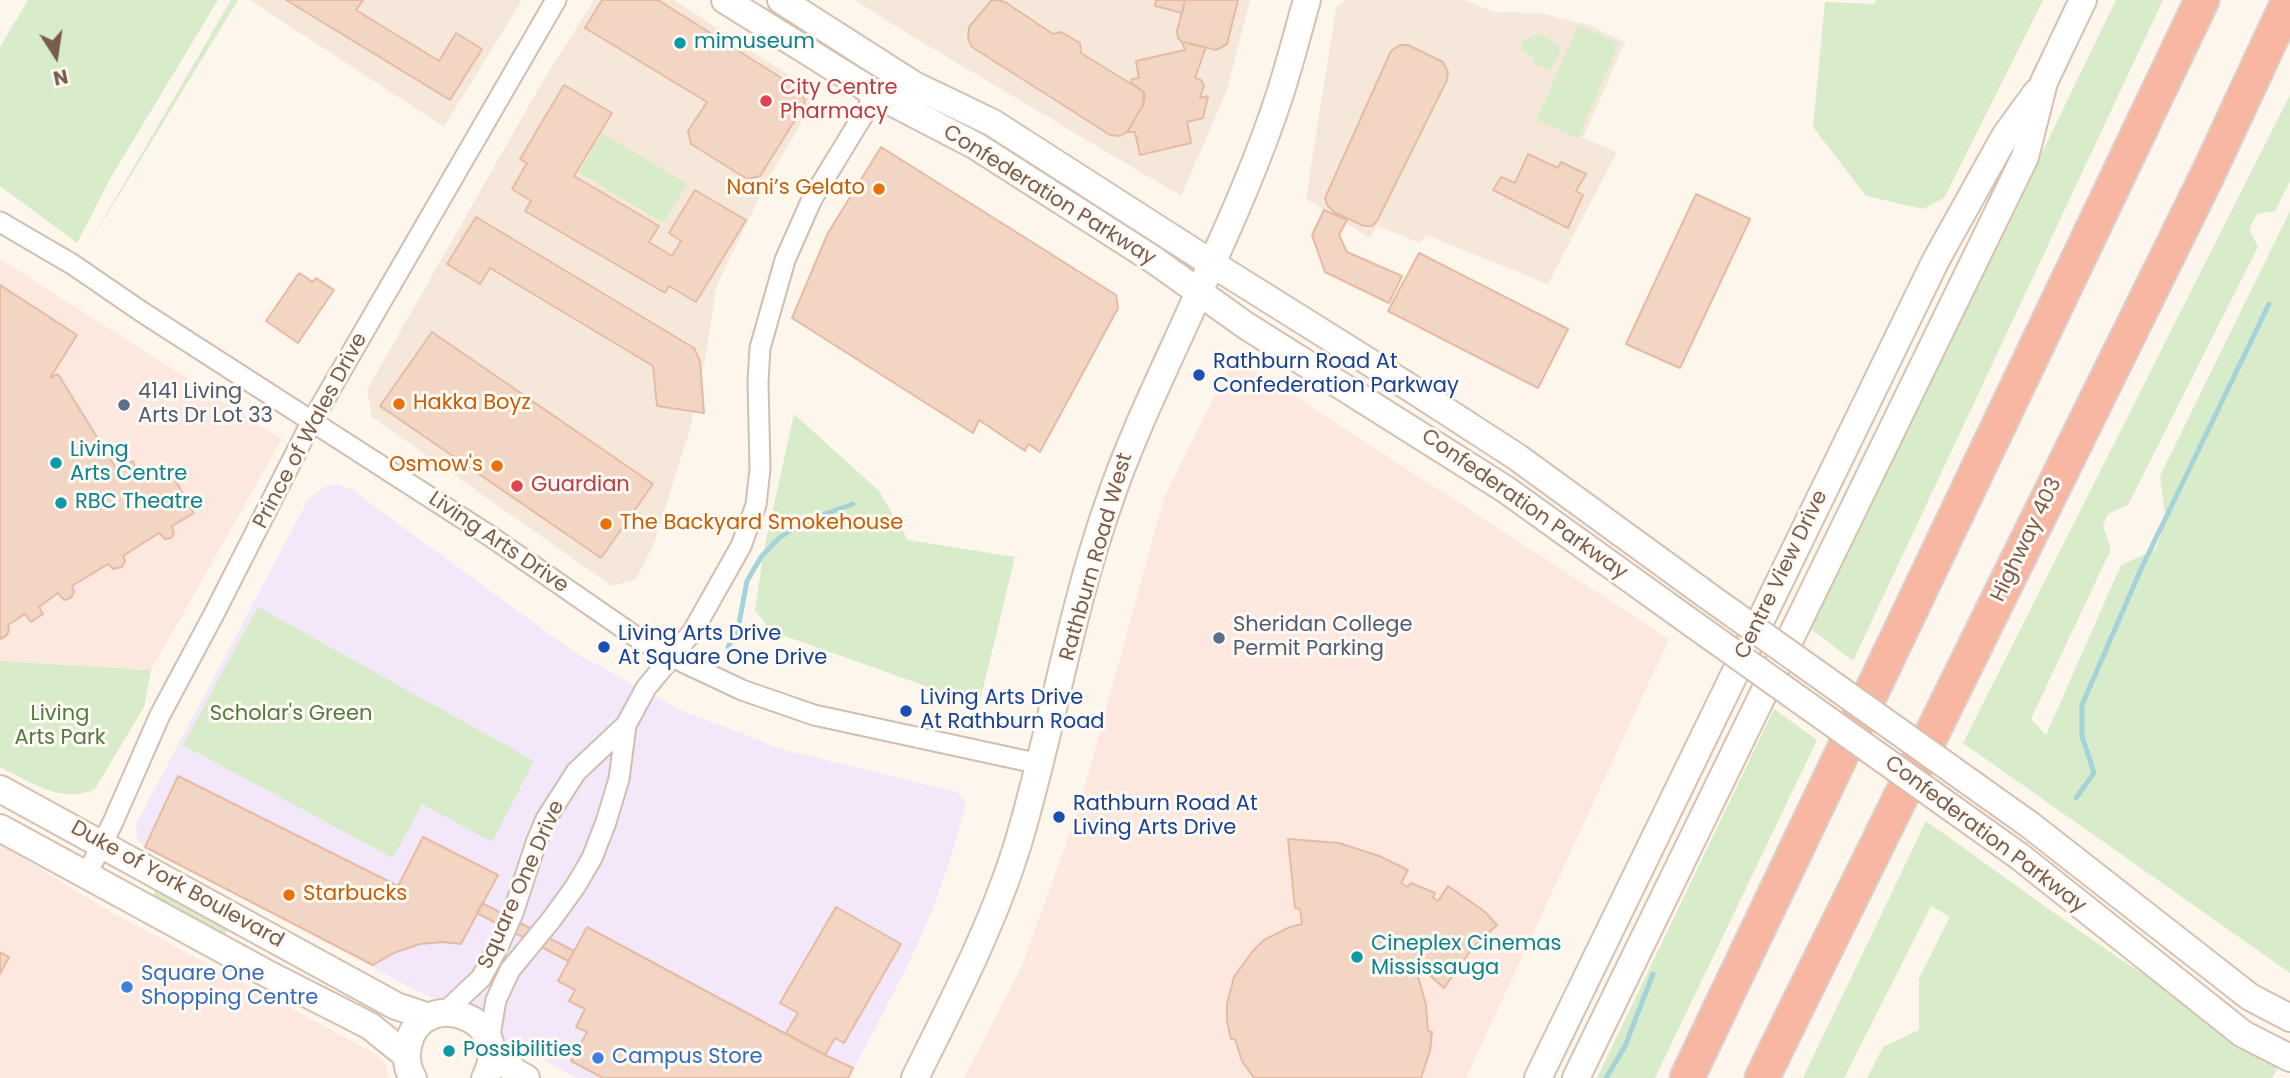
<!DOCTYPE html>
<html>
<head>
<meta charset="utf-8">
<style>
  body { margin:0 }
  #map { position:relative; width:2290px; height:1078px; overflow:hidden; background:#fdf6ec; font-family:Poppins,sans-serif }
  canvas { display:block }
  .north { position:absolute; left:21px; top:21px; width:70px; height:70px; -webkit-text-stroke:5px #fffaf3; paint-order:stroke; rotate:168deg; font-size:19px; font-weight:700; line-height:28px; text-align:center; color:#7a5c4d }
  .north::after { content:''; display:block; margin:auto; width:24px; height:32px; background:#7a5c4d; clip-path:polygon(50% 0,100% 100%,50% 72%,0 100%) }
</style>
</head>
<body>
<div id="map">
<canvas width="2290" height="1078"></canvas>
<div class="north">N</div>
</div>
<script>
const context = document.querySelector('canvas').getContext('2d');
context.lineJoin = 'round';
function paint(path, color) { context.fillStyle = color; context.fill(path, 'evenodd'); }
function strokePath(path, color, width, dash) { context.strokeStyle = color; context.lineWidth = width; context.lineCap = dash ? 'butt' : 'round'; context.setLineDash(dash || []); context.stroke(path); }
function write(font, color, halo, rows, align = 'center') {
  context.font = font + ' Poppins,sans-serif'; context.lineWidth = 6; context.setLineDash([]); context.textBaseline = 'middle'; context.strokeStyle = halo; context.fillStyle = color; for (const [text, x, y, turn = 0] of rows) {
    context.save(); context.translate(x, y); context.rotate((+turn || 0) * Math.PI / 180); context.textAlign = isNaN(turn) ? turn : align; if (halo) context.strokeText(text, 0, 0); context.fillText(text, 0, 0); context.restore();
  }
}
paint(new Path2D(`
  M 250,0 L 522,0 L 444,127 Z
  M 594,0 L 674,0 L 810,89 L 812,104 L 767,181 L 716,287 L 706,354 L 690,429 L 654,543 L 636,579 L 612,586 L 372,417 L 367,390 L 540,86 Z
  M 855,0 L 1250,0 L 1227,90 L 1181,196 L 900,29 Z
  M 1346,0 L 1464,0 L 1494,12 L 1540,13 L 1589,25 L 1625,42 L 1583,138 L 1617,152 L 1548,284 L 1426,235 L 1420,243 L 1377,226 L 1370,238 L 1306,199 L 1336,8 Z`), '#f5e8da');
paint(new Path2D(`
  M 0,259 L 282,439 L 151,670 L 0,661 Z
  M 1234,357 L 1669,639 L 1466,1078 L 964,1078 L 1022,966 L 1079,808 L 1164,498 Z
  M 0,844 L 111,912 L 376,1054 L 385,1063 L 389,1078 L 0,1078 Z`), '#fde8e0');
paint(new Path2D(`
  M 339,485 L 352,490 L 574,652 L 678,709 L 784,750 L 957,792 L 966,803 L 950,860 L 930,916 L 907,967 L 849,1078 L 577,1078 L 503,1038 L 471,1009 L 425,995 L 142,844 L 137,838 L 136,824 L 308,500 L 326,486 Z`), '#f3e8fa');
paint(new Path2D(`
  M 28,0 L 218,0 L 111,177 L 77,243 L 0,186 L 0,47 Z
  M 231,0 L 238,0 L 86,249 Z
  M 1876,0 L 2043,0 L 1944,198 L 1923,209 L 1866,196 L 1813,127 L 1825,2 L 1874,4 Z
  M 2116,0 L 2163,0 L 1853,661 L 1811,629 Z
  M 1578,25 L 1619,43 L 1578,138 L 1537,120 Z
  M 1539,34 L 1557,43 L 1560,52 L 1550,70 L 1535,64 L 1531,55 L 1521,50 L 1523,41 Z
  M 2290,95 L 2290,181 L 2275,211 L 2257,214 L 2249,229 L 2258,247 L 2128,505 L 2108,514 L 2103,526 L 2111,549 L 2031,719 L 2046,735 L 2121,565 L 2155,550 L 2166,521 L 2160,476 L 2290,211 L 2290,973 L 1963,743 Z
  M 602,133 L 687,184 L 663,223 L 579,172 Z
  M 794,414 L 879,491 L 908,540 L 1015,557 L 979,705 L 771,631 L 755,610 L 763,555 Z
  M 258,607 L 534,761 L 492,842 L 422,804 L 393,858 L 183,745 Z
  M 0,661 L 151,670 L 144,707 L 95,789 C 63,805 28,781 0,767 Z
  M 1774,709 L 1817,740 L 1655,1078 L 1597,1078 Z
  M 1926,821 C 2040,902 2150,986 2273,1053 L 2278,1067 L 2272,1078 L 1867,1078 L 1883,1047 L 1919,1030 L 1919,978 L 1950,917 L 1931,906 L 1844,1078 L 1803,1078 Z
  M 157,887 L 230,927 L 225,935 L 152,897 Z`), '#d8ecc9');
strokePath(new Path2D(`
  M 728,647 L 738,629 L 747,581 L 761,557 L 778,539 L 800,523 L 853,504
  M 2076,798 L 2094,773 L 2082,736 L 2082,705 L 2141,569 L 2269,304
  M 1606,1078 L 1625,1046 L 1653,974`), '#a5d3da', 5);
const building = new Path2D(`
  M 286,0 L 363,0 L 356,10 L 439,61 L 456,33 L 482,49 L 450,100 Z
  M 602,0 L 658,0 L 802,91 L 805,102 L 802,109 L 760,176 L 747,179 L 691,144 L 688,131 L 707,102 L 585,28 Z
  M 997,0 L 1005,2 L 1053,34 L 1061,32 L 1080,43 L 1081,53 L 1144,92 L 1143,105 L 1127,132 L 1120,136 L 1110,135 L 972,47 L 968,39 L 969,27 L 991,1 Z
  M 1156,0 L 1185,0 L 1182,13 L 1155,6 Z
  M 1185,0 L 1238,0 L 1227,44 L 1216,50 L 1182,42 L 1178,38 L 1177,31 Z
  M 1182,42 L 1206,47 L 1195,78 L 1201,80 L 1204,86 L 1200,98 L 1208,96 L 1203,118 L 1187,122 L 1191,143 L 1140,155 L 1135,132 L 1127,132 L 1143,105 L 1145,97 L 1144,92 L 1131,83 L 1132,79 L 1139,78 L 1136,61 L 1185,50 Z
  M 1400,45 L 1408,45 L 1443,62 L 1448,72 L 1447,80 L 1377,221 L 1372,226 L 1364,226 L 1334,212 L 1327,205 L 1325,198 L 1391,51 Z
  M 564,85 L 612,113 L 574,176 L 659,226 L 649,242 L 672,256 L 681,241 L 669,233 L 695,190 L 746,220 L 696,302 L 669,286 L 665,293 L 525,211 L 531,201 L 512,189 L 527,163 L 520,159 Z
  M 881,147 L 1116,295 L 1118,308 L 1040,452 L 1028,444 L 1025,451 L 979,420 L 973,433 L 792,318 L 828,233 Z
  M 1528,154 L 1558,168 L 1561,162 L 1586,174 L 1576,191 L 1583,195 L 1568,228 L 1493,190 L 1501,177 L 1515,183 Z
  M 1696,194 L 1750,219 L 1680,368 L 1626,344 Z
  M 1324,210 L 1347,220 L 1339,235 L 1347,252 L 1402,276 L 1389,303 L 1325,272 L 1312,235 Z
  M 476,217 L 694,348 L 700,361 L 704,413 L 657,406 L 653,366 L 490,268 L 480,284 L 447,264 Z
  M 1419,253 L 1568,329 L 1538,388 L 1388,311 Z
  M 299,273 L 313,282 L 316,278 L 334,290 L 298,343 L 266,321 Z
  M 0,285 L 77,335 L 50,378 L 58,374 L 117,470 L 133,461 L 135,467 L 140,466 L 137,468 L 146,483 L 169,469 L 194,513 L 172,526 L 174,534 L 171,538 L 165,539 L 159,533 L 123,556 L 125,561 L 122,567 L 113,569 L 108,564 L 72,586 L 74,592 L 71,598 L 64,600 L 58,593 L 39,607 L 43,614 L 31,622 L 25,614 L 8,625 L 9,631 L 6,636 L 0,639 Z
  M 432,332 L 653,484 L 601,558 L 380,406 Z
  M 178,776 L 398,886 L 423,837 L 498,875 L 461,944 L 443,942 L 420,944 L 394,953 L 373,965 L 145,847 Z
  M 1288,839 L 1339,843 L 1379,856 L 1408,870 L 1401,883 L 1408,887 L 1411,883 L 1435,893 L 1433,898 L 1438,901 L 1448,886 L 1484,911 L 1497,925 L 1474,946 L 1444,988 L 1426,972 L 1418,976 L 1426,1005 L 1428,1031 L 1432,1032 L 1430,1051 L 1421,1078 L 1254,1078 L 1242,1061 L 1235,1039 L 1231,1039 L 1227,1021 L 1227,1004 L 1234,977 L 1252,952 L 1264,940 L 1290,927 L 1302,924 L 1300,909 L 1295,908 Z
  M 482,903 L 574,951 L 568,961 L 477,913 Z
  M 836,907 L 901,944 L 844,1043 L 835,1038 L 825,1055 L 786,1033 L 798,1013 L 780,1003 Z
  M 587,927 L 825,1055 L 853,1068 L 848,1078 L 603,1078 L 571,1061 L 587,1032 L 576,1027 L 585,1009 L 569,1001 L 575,990 L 558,981 Z
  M 0,952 L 9,957 L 0,974 Z`);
paint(building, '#f3d5c3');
strokePath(building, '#e6bba3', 2);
const street = new Path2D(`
  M 0,222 L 72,264 L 142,312 L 490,536 L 639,639 L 672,657 L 742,690 L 814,715 L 1040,764
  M 87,874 L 113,822 L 160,715 L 214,614 L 312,421 L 556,0
  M 444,1013 L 481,978 L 499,945 L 513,913 L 536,843 L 546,819 L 576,772 L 626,725
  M 489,1041 L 496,1000 L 510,970 L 551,920 L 575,887 L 592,858 L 606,822 L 619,779 L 626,725 L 646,688 L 693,631 L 741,546 L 756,505 L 760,469 L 758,382 L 760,348 L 785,260 L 812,199 L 876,94`);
const secondary = new Path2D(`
  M 725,0 L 876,94 L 976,146 L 1154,260 L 1245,325 L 1505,489 L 1693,624
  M 781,0 L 914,85 L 993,123 L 1211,263 L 1409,387 L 1517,457 L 1708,596
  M 0,789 L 396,1006 L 429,1017
  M 2030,825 L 2250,997 L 2290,1018
  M 0,828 L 264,972 L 370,1026 L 406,1055
  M 2019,856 L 2243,1034 L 2290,1058
  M 492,1053 L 517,1073 L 526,1078
  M 413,1078 C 407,1069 406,1057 408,1046 C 419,985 518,1016 485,1078
  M 915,1078 C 953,1001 994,923 1019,840 C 1052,729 1070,614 1108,505 C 1133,431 1168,363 1199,292 C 1228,228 1258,162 1280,94 C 1290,63 1298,31 1307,0
  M 1538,1078 L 1936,260 L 2005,136 L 2037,92
  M 1576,1078 L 2025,157 L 2044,82 L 2083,0`);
const highway = new Path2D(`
  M 1687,1078 L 2202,0
  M 1762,1078 L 2208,174 L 2289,0`);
strokePath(street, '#d1beb0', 23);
strokePath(secondary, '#d6c0b0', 30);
strokePath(highway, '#dad1cd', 37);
strokePath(street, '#fff', 19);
strokePath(secondary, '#fff', 26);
strokePath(highway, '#f7b7a3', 33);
const secondaryBridge = new Path2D(`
  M 1708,596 L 2030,825
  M 1693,624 L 2019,856`);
strokePath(secondaryBridge, '#d6c0b0', 30, []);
strokePath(secondaryBridge, '#fff', 26);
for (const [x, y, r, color] of [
  [680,43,7,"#0f9aa8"],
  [766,101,7,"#e0444e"],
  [879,189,7,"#e8710a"],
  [1199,375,7,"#1a4fb4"],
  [399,404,7,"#e8710a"],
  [124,405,7,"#5c6f8a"],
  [56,463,7,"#0f9aa8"],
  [497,466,7,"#e8710a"],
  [517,486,7,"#e0444e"],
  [61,503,7,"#0f9aa8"],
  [606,524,7,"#e8710a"],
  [1219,638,7,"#5c6f8a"],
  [604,647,7,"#1a4fb4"],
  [906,711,7,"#1a4fb4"],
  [1059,817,7,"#1a4fb4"],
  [289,895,7,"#e8710a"],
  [1357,957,7,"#0f9aa8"],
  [127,987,7,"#3f7fe0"],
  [449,1051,7,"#0f9aa8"],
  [598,1058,7,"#3f7fe0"]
]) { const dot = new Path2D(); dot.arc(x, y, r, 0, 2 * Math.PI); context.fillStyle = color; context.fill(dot); strokePath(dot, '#fffaf3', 2.5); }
write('21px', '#0d838f', '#fffaf3', [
  ["mimuseum",694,43],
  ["Living",70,451],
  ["Arts Centre",70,475],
  ["RBC Theatre",75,503],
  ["Cineplex Cinemas",1371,945],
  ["Mississauga",1371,969],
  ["Possibilities",463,1051]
], 'left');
write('21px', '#be3a42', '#fffaf3', [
  ["City Centre",780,89],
  ["Pharmacy",780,113],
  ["Guardian",531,486]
], 'left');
write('21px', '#c56008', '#fffaf3', [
  ["Nani’s Gelato",865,189,"right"],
  ["Hakka Boyz",413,404],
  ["Osmow's",483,466,"right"],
  ["The Backyard Smokehouse",620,524],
  ["Starbucks",303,895]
], 'left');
write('21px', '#7a5c4d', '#fffaf3', [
  ["Confederation Parkway",1049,196,32],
  ["Prince of Wales Drive",311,431,-62],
  ["Confederation Parkway",1524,505,35],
  ["Highway 403",2027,540,-64],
  ["Living Arts Drive",498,543,34],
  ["Rathburn Road West",1097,557,-74],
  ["Centre View Drive",1782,575,-64],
  ["Confederation Parkway",1985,835,37],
  ["Duke of York Boulevard",177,885,29],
  ["Square One Drive",522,885,-66]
]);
write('21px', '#164399', '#fffaf3', [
  ["Rathburn Road At",1213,363],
  ["Confederation Parkway",1213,387],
  ["Living Arts Drive",618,635],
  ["At Square One Drive",618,659],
  ["Living Arts Drive",920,699],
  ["At Rathburn Road",920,723],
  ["Rathburn Road At",1073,805],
  ["Living Arts Drive",1073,829]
], 'left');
write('21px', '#4e5e75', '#fffaf3', [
  ["4141 Living",138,393],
  ["Arts Dr Lot 33",138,417],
  ["Sheridan College",1233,626],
  ["Permit Parking",1233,650]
], 'left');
write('21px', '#537a41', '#fffaf3', [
  ["Living",60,715],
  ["Arts Park",60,739],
  ["Scholar's Green",291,715]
]);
write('21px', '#366cbe', '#fffaf3', [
  ["Square One",141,975],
  ["Shopping Centre",141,999],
  ["Campus Store",612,1058]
], 'left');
</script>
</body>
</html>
